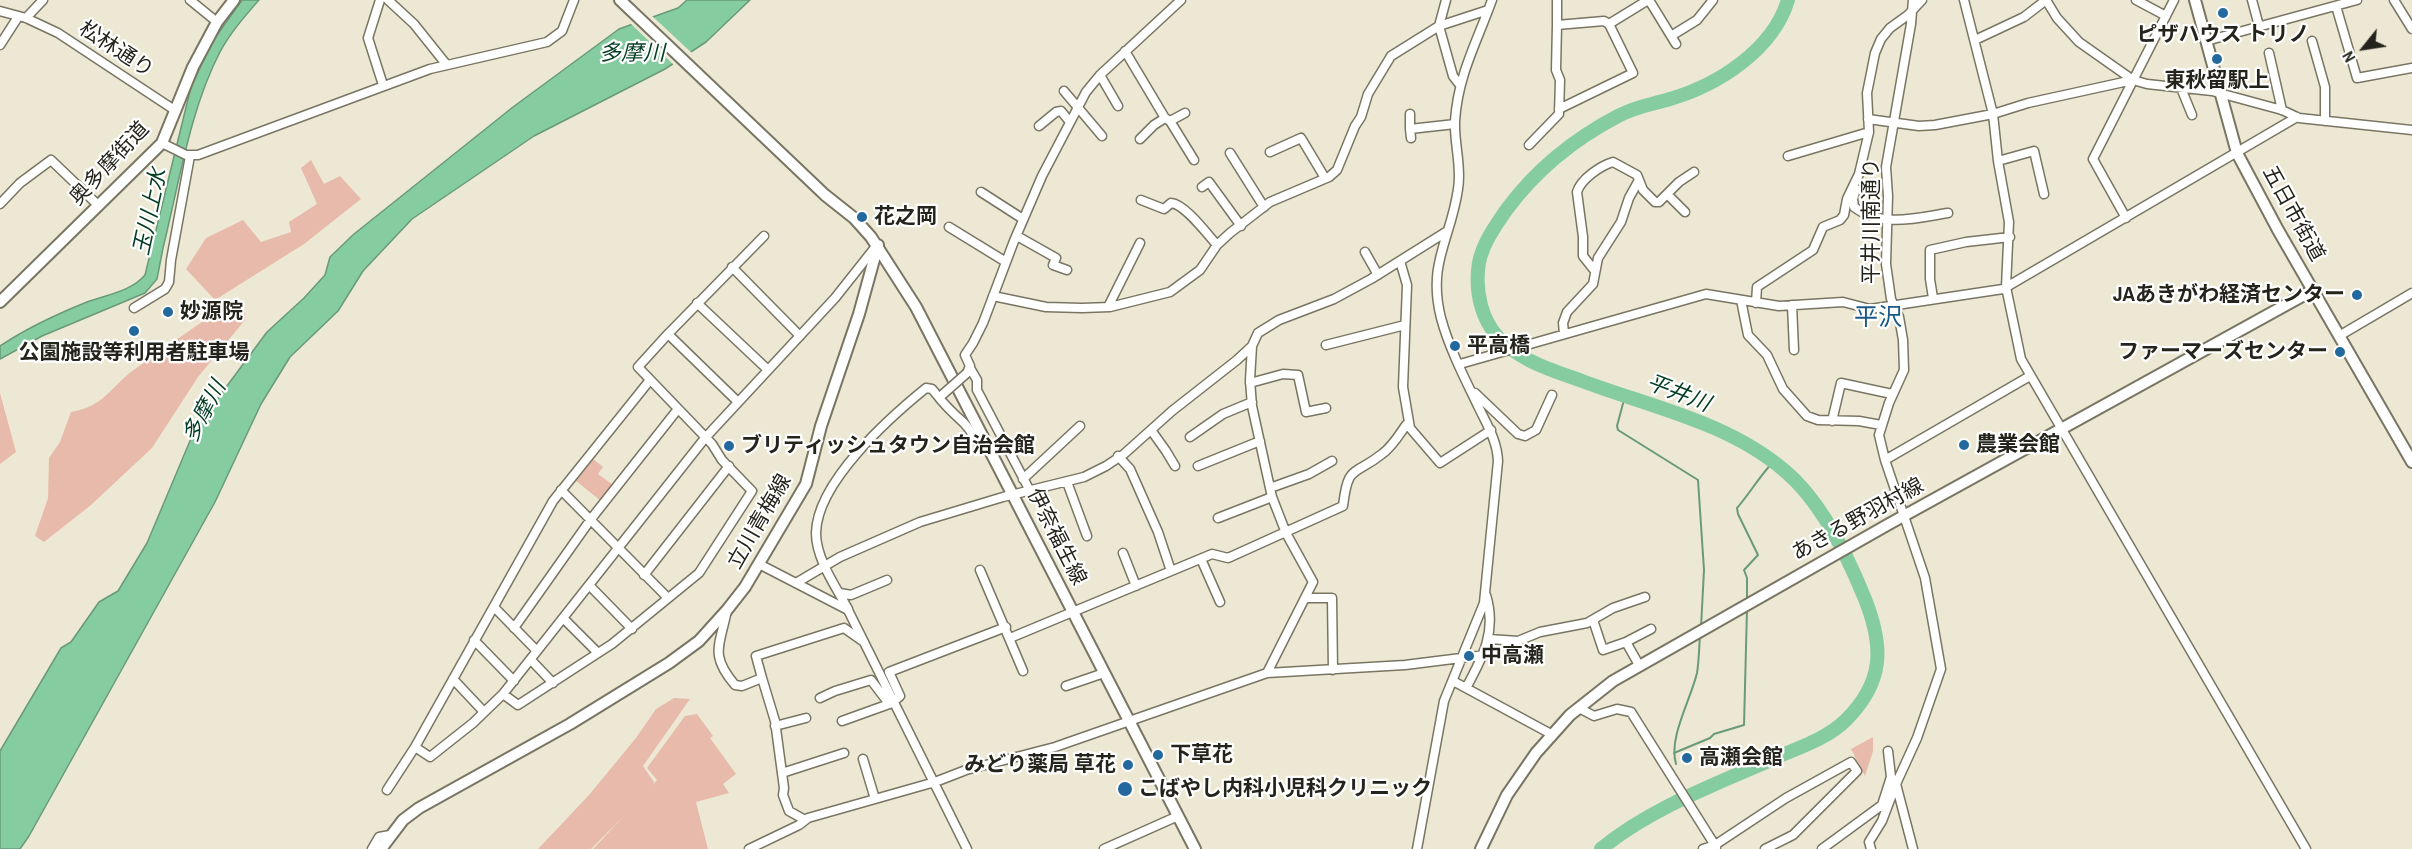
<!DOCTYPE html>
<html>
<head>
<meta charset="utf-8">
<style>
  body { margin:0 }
  #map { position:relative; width:2412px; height:849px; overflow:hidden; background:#ece8d3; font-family:"Archivo Narrow",sans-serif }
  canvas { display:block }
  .north { position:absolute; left:2334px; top:18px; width:60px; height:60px; -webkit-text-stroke:4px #fff; paint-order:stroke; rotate:240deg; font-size:16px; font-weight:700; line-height:24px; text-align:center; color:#25241c }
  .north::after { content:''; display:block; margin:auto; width:21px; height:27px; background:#25241c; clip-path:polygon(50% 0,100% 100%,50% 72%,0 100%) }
</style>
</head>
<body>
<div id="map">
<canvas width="2412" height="849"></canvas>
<div class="north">N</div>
</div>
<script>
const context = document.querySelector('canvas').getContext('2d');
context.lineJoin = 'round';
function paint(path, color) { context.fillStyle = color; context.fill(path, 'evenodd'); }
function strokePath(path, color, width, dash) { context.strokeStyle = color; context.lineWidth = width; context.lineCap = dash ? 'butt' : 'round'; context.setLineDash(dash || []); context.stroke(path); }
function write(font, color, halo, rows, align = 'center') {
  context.font = font + ' "Archivo Narrow","Noto Sans JP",sans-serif'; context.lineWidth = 4.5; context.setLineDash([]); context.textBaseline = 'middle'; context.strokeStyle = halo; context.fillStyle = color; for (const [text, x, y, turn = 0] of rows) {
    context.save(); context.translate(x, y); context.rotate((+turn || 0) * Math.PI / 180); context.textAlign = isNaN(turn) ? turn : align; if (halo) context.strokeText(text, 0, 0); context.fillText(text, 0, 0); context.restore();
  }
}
paint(new Path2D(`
  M 311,160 L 324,184 L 340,176 L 361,199 L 304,244 L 215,300 L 186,269 L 206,238 L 243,220 L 261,242 L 291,232 L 289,222 L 317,204 L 301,168 Z
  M 233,300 C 244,304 246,309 245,320 L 198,377 L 152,448 L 91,505 L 44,542 L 35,536 L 48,498 L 49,458 L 60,442 L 71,412 C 105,406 109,388 135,369 C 167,346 201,323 233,300 Z
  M 0,393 L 16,452 L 0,464 Z
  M 592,458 L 603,467 L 598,474 L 613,485 L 601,501 L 575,480 Z
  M 674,698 L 690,699 L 643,766 L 654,782 L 653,785 L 657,780 L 647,768 L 685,716 L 697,714 L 713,736 L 710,738 L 736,774 L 723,784 L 729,793 L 696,802 L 708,849 L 593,849 L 624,816 L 591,849 L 538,849 L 589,795 L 636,738 L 656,709 Z
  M 1873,737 L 1873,751 L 1865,776 L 1851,749 Z`), '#e8baac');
const water = new Path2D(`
  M 242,0 L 259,0 C 245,16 230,33 220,52 C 190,109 179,184 163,248 L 157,279 L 145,293 L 42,336 L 0,359 L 0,346 C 27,328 57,314 87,302 C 106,295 132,291 145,275 L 191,87 L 212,42 Z
  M 687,0 L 750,0 L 706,42 L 665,69 L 534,136 L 412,219 L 363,271 L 338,311 L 290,357 L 261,404 L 215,502 L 29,836 L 20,849 L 0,849 L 0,751 L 61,648 L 71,642 L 99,602 L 118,591 L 147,543 L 195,429 L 267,332 L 304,298 L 325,275 L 330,257 L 354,234 L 513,107 L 619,29 L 678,8 Z`);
paint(water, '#86cca1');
strokePath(water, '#699a79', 1.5);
paint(new Path2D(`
  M 651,15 L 693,54 L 675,66 L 629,22 Z`), '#ece8d3');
strokePath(new Path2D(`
  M 1625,396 L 1617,426 L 1618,430 L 1698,480 L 1704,570 L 1701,627
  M 1747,600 L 1747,578 L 1744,570 L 1758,555 L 1738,514 L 1737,508 C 1750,493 1759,477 1773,462
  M 1674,753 L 1710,738 L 1714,734 L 1744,725 L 1747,609
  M 1676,764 C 1668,738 1691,699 1697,673 C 1699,661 1699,648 1700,636`), '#699a79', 2);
strokePath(new Path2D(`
  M 1601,849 C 1649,809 1716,784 1773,759 C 1797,748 1827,739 1846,720 C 1884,682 1884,647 1865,599 C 1848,557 1820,500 1785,471 C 1728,422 1651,407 1582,381 C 1552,370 1519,361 1497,336 C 1482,319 1476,294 1478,271 C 1479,248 1494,228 1507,209 C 1536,170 1574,139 1618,116 C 1637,106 1650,105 1670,99 C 1718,85 1773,50 1788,0`), '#86cca1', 14);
const minor = new Path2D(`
  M 190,0 L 217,22
  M 380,0 L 368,38 L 383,85
  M 388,0 L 414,24 L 446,64
  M 1446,0 L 1439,26 L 1453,76 L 1460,85
  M 1557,0 L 1557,25
  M 1649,0 L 1676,44
  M 1913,0 L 1911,24 L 1886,167 L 1888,196 L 1886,264 L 1891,299 L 1899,317 L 1903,340 L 1904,370 L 1889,403 L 1879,435 L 1885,460 L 1925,578 L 1941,669 L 1917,738 L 1896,784 L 1913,849
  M 1964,0 L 1993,114 L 1998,161 L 2009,222 L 2006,287 L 2021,359 L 2306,849
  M 2046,0 L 2057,18 L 2079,42 L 2133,80 L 2147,84 L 2212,91 L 2282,110 L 2299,118 L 2412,130
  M 2136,0 L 2166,16
  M 2252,0 L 2259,26
  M 2394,0 L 2412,29
  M 2336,6 L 2357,78 L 2412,68
  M 0,11 L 26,18 L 58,33 L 176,111
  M 26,18 L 43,0
  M 1671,36 L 1697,20 L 1713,0
  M 1975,40 L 2024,17 L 2046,0
  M 2206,41 L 2357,0
  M 2312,41 L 2325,87 L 2325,121
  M 0,45 L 18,17
  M 1125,51 L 1165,118
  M 2269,53 L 2282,110
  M 1100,75 L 1118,106
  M 2181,88 L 2192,115
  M 1064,91 L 1102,136
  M 1559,109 L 1633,73 L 1609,24
  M 1410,114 L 1410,129
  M 1868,119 L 1919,126 L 1935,125 L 1993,114 L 2028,103 L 2133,80
  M 1170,121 L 1194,160
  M 1039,126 L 1056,112 L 1061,111 L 1070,122
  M 1411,138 L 1410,129 L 1455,124
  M 1140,139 L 1154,125 L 1165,118 L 1170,121 L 1185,113
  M 162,143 L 186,155 L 198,155 L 430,69 L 547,42 L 562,31 L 574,0
  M 1529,145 L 1559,114 L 1560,80 L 1556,70 L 1557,25 L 1604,21 L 1609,24 L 1648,0
  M 1270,152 L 1301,138 L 1325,178
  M 1230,153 L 1264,207
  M 1788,156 L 1869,132
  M 1998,161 L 2034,151 L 2044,194
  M 1202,187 L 1209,182 L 1241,226
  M 1856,189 L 1853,199 L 1854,207 C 1881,228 1917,218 1948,213
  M 981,192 L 1023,219
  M 1667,194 L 1685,212
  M 1141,200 L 1164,209 L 1171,203 C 1185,204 1207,234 1217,245
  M 0,204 L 20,183 L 51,160 L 99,206
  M 2126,218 L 2093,159 L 2174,0
  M 949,227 L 1006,262
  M 1017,236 L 1056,258 L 1053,265 L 1067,270
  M 1365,252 L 1378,275
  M 732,267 L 800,336
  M 1595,271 L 1583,256 L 1583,237 L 1577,192 C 1581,179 1600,166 1613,162 L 1637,175 L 1643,190 L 1655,202 L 1659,202 L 1679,182 L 1694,172
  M 993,296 L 1046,307 L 1082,308 L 1110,307 L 1170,292 L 1200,270 L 1217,245 L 1230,233 L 1270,202 L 1329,177 L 1337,170 L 1355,126 L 1361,117 L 1368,94 L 1391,56 L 1439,26 L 1488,10
  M 1933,298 L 1930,279 L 1930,250 L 1966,242 L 2010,237
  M 1741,300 L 1748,335 L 1767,355 L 1783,389 L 1807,416 L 1818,420 L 1859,421 L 1881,425
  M 697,303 L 767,369
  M 1756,303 L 1757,287 L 1813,250 L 1823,227 L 1840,220 L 1844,215 L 1847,199 L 1859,174 L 1869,132 L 1867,93 L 1875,53 L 1881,39 L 1890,28 L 1908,15 L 1922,0
  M 1792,305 L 1794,350
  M 1108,307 L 1140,243
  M 134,308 L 165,289 L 169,282 L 171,260 L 190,156
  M 1564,333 L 1563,323 L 1567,312 L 1593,284 L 1598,258 L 1621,222 L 1629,198 L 1639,180
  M 668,334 L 738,402
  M 2339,336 L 2412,293
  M 1326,345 L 1405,325
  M 1252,346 L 1250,380 L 1252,406 L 1272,497 L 1286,533 L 1313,582 L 1267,673
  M 1460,364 L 1706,294 L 1779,306 L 1843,302 L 1870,309 L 2003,289 L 2297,117
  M 970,368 L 977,380 L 977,390 L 1030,491
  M 967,373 L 970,366 L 965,355 L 973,343 L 983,323 L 1014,241 L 1042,176 L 1086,92 L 1100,75 L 1181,0
  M 1250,383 L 1283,374 L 1298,375 L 1306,412 L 1326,408
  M 1475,393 L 1518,434 L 1525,436 L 1536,430 L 1552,395
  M 937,395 C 945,406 954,414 964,423 C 975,435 975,443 990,451
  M 1832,421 L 1841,383 L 1892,394
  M 1410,428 L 1440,463 L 1491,430
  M 1151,430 L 1166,451 L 1175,466
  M 1190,437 L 1223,414 L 1252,402
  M 1118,456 L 1130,469 L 1158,532 L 1171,571
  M 1885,460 L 2030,376
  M 1198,466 L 1260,441
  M 1023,479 L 1080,426
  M 1067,482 L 1087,536
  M 1270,488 L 1309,474 L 1332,461
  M 561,490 L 668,598
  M 1218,518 L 1272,497
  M 1123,553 L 1136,586
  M 1201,559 L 1220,602
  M 759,564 L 848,610 L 967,849
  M 980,570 L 1023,671
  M 644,575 L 729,466
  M 796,583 L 840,557 L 920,522 L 1003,497 L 1084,477 L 1106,466 L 1124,454 L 1172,411 L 1237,360 L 1252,346 L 1258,333 L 1279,320 L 1334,299 L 1371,279 L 1446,232
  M 589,585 L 632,629
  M 840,593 L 851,595 L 887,580
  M 1305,598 L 1332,598 L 1333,670
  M 494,607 L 537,651
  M 848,609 C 836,587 816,559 816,533 C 817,482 889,418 926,388 L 932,389 L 937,395 L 942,395
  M 727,610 C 720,646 709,654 735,685 L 742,686 L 762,678 L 775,721 L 784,788 L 783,795 L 789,811 L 805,820
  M 563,618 L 598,653
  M 1593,620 L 1603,650 L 1626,642 L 1639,665
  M 514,628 L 591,519 L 678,409
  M 1010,638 L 1212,554 L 1228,558 L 1343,506 C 1348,464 1353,477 1382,454 C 1392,447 1399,435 1406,425 L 1410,428 L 1403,387 L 1407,285 L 1400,261
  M 1489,639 L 1518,641 L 1540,632 L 1587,623 L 1613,608 L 1645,597
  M 474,640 L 514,681
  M 1626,642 L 1651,629
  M 531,660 L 553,683
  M 762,678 L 756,656 L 844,628 L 864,642
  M 453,679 L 484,712
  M 1453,681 L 1551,734
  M 1066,686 L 1104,673
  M 1466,688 C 1483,657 1497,631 1486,595
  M 503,694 L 518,705 L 612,644 L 699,573 L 752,491 L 722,460 L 712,444 L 638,367 L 668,334 L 764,236
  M 820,698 L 835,691 L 871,680 L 887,701 L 894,701
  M 1579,708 L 1594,716 L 1617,709 L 1631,712 L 1716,847
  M 842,721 L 892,703 L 900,696 L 889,672 L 1006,627
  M 775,726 L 806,718
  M 415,747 L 430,757 L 473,723 L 503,694 L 705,438 L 835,298 L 877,245
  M 863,759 L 875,799
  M 782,773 L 844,753
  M 387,790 L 415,747 L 553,501 L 650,380
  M 372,849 L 379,837 L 390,835
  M 749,849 L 799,825 L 808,818 L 935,782 L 966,770 L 1055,747 L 1267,673 L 1405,665 L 1485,655
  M 1104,849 L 1178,816
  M 1417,849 L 1444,701 L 1484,603 L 1498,461 C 1497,440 1487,425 1478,406 C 1465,379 1449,348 1441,318 C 1427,263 1451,239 1458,189 C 1462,167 1454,144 1455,121 C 1458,75 1477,42 1492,0
  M 1703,849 L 1715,845 L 1786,798 L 1851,762 L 1857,771 L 1793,835 L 1765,849
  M 1822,849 L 1882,805 L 1891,777 L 1888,751
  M 1871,849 L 1869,842 L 1882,821 L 1896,784`);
const major = new Path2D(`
  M 620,0 L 825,195 L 854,218 L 871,237 L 916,307 L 1195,849
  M 2195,0 L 2237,153 L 2278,230 L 2412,462
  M 0,302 L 162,143 L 193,67 L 217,22 L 234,0
  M 381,849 L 403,820 L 419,808 L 570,724 L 669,663 L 699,641 L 727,610 L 745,587 L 806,484 L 821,426 L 859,314 L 878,245
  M 1481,849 L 1507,795 L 1536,753 L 1570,715 L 1613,681 L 1889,524 L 2313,290`);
strokePath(minor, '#797563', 11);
strokePath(major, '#797563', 14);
strokePath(minor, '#fff', 8);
strokePath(major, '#fff', 10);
const minorBridge = new Path2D(`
  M 942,395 L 967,373`);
strokePath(minorBridge, '#797563', 11, []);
strokePath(minorBridge, '#fff', 8);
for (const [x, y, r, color] of [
  [2223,13,6,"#23699d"],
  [2217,59,6,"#23699d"],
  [862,217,6,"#23699d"],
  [2357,295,6,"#23699d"],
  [168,312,6,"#23699d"],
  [134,331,6,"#23699d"],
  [1455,346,6,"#23699d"],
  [2340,352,6,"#23699d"],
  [1964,445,6,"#23699d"],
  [729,446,6,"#23699d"],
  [1469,656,6,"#23699d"],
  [1158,755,6,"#23699d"],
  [1687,758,6,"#23699d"],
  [1128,765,6,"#23699d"],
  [1125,789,8,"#23699d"]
]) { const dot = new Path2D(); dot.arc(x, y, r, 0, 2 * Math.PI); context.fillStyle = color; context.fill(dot); strokePath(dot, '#fff', 2); }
write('bold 21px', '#25241c', '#fff', [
  ["ピザハウス トリノ",2223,35,"center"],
  ["東秋留駅上",2217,81,"center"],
  ["花之岡",874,217],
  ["JAあきがわ経済センター",2345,295,"right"],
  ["妙源院",180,312],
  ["平高橋",1467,346],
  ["ファーマーズセンター",2328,352,"right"],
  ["公園施設等利用者駐車場",134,353,"center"],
  ["農業会館",1976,445],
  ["ブリティッシュタウン自治会館",741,446],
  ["中高瀬",1481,656],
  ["下草花",1170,755],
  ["高瀬会館",1699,758],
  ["みどり薬局 草花",1116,765,"right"],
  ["こばやし内科小児科クリニック",1138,789]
], 'left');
write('21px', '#25241c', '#fff', [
  ["松林通り",116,50,33],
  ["奥多摩街道",110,164,-47],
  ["五日市街道",2293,214,61],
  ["平井川南通り",1872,221,-90],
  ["あきる野羽村線",1858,520,-29],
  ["立川青梅線",760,522,-60],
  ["伊奈福生線",1056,537,63]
]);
write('italic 22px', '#033d22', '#fff', [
  ["多摩川",632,54],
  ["玉川上水",151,212,-78],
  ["平井川",1678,394,21],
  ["多摩川",205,412,-62]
]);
write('24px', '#185988', '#fff', [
  ["平沢",1878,319]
]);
</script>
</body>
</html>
